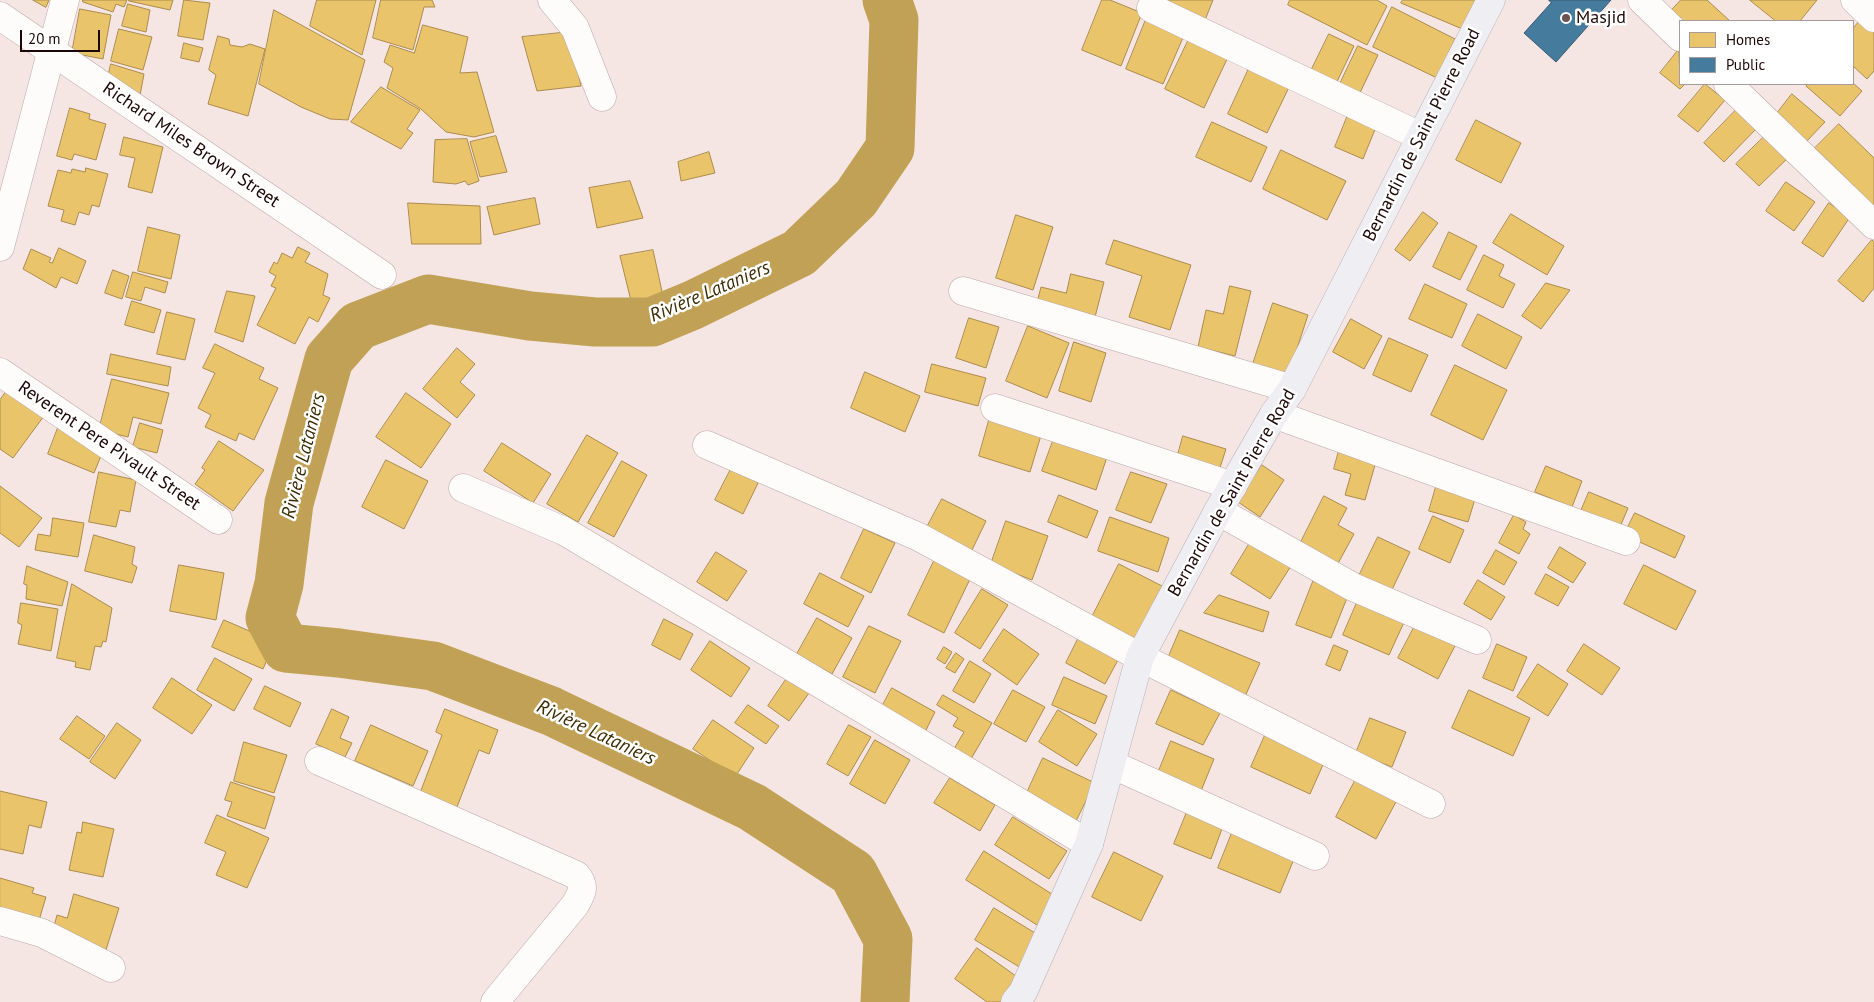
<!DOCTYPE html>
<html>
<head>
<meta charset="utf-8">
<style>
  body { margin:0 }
  #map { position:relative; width:1874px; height:1002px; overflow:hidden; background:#f5e6e4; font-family:"PT Sans",sans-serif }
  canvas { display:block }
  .legend { position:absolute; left:1679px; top:20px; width:175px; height:65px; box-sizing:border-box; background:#fff; border:1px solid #a59c9b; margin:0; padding:6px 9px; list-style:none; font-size:15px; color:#1d0706 }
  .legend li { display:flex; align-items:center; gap:10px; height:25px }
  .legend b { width:25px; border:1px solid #a59c9b }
  .scale { position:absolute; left:20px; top:30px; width:80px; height:22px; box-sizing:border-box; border:2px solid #1d0706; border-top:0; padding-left:6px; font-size:15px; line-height:18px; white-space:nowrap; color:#1d0706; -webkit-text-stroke:4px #fff; paint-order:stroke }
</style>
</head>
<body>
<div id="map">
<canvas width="1874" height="1002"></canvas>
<ul class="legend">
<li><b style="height:14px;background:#e9c46a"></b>Homes</li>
<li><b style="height:14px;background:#457b9d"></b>Public</li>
</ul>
<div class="scale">20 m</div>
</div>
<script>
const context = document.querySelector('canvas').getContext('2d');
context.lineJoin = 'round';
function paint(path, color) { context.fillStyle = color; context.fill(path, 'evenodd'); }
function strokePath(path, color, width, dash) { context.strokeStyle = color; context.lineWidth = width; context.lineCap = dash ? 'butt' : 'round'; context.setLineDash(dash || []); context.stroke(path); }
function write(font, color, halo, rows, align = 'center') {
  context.font = font + ' "PT Sans",sans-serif'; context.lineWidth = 5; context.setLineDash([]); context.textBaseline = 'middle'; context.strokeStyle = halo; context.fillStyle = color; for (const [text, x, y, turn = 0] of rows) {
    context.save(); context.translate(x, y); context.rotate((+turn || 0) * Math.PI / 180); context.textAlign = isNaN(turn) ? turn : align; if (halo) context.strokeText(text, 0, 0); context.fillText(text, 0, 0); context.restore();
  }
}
const homes = new Path2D(`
  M 33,0 L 49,0 L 46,7 Z
  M 83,0 L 127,0 L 124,7 L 116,4 L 113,12 L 83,2 Z
  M 129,0 L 173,0 L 170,10 L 129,1 Z
  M 184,0 L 210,3 L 203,40 L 178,36 Z
  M 317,0 L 376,0 L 362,55 L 310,26 Z
  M 381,0 L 432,0 L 435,7 L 424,7 L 413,50 L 373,38 Z
  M 1102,0 L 1110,0 L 1142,13 L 1121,66 L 1082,50 Z
  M 1153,0 L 1213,0 L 1203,25 Z
  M 1290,0 L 1377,0 L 1387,6 L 1367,45 L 1288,5 Z
  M 1403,0 L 1480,0 L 1467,31 L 1401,3 Z
  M 1681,0 L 1707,0 L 1730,21 L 1680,21 L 1670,12 Z
  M 1750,0 L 1817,0 L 1800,21 L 1776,21 Z
  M 128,4 L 150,10 L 146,32 L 122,26 Z
  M 1392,7 L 1455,39 L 1437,78 L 1373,47 Z
  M 80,9 L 111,15 L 103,59 L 72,53 Z
  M 274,10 L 365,60 L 348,120 L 330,119 L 301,107 L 259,84 Z
  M 1147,17 L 1185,33 L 1163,84 L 1126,69 Z
  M 1861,19 L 1874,30 L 1874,71 L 1867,79 L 1853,66 L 1853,29 Z
  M 423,25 L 468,37 L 460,73 L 477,72 L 494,132 L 474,137 L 446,132 L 421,109 L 387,88 L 393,68 L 384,62 L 390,45 L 414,53 Z
  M 119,29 L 152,37 L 143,70 L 111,61 Z
  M 570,32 L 581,86 L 537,91 L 522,37 Z
  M 1329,34 L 1354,46 L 1334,88 L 1309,75 Z
  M 218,36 L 229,39 L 230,45 L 242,47 L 250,44 L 265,49 L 248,116 L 208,104 L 216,75 L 209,70 Z
  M 1189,39 L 1228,57 L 1204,108 L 1165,89 Z
  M 184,43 L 203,48 L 199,62 L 181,58 Z
  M 1358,46 L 1378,55 L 1358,97 L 1338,88 Z
  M 1679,49 L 1680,84 L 1685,84 L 1680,89 L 1660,73 Z
  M 111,64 L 144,74 L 138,106 L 107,82 Z
  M 1251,64 L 1291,83 L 1267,133 L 1228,114 Z
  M 1853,83 L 1862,91 L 1840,116 L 1806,86 L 1807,84 Z
  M 1705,84 L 1725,100 L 1698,132 L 1678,116 Z
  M 381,87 L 420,110 L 407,129 L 413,133 L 401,149 L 351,122 Z
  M 1792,94 L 1825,122 L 1805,143 L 1775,116 Z
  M 70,108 L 90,114 L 89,119 L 106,124 L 96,160 L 74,154 L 72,160 L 57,156 Z
  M 1350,110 L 1378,122 L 1363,159 L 1335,147 Z
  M 1736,110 L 1756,129 L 1724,162 L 1704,143 Z
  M 1476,120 L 1521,143 L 1501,183 L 1456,160 Z
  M 1212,122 L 1267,147 L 1251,182 L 1196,157 Z
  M 1839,124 L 1874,158 L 1874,206 L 1815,148 Z
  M 1766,135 L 1791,155 L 1759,186 L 1736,164 Z
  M 496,136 L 507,172 L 480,177 L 470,142 Z
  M 124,137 L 163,147 L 152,193 L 128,187 L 135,158 L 120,155 Z
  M 467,139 L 479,181 L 468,185 L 465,181 L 456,184 L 433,182 L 435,140 Z
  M 1281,150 L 1346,181 L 1327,220 L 1263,189 Z
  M 709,152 L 715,173 L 681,181 L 678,162 Z
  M 86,168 L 108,174 L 99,207 L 92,205 L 89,215 L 79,212 L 75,225 L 61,221 L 64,210 L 48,206 L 58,170 L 71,173 L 72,169 L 85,172 Z
  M 630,181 L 643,218 L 597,228 L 589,188 Z
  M 1786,182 L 1815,202 L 1794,231 L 1766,211 Z
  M 535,198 L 540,224 L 494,235 L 487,207 Z
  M 408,203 L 480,206 L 481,244 L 412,244 Z
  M 1829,203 L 1850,217 L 1823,257 L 1802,243 Z
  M 1423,212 L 1438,223 L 1410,261 L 1395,250 Z
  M 1511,214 L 1564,246 L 1547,275 L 1493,243 Z
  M 1016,215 L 1053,227 L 1033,290 L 996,278 Z
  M 148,227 L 180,235 L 171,279 L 138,271 Z
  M 1449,232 L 1477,246 L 1460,280 L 1433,267 Z
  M 1114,240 L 1191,265 L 1170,330 L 1129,317 L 1142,276 L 1106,264 Z
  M 1872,240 L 1874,242 L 1874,288 L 1863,302 L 1838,281 Z
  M 298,247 L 310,253 L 305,262 L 328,274 L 323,295 L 330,298 L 318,322 L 309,317 L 295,344 L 257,325 L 276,288 L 271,286 L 276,276 L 269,272 L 274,262 L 277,264 L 282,253 L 292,258 Z
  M 59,248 L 86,261 L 77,284 L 61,277 L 56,288 L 23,269 L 31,249 L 51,258 L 49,262 L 52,263 Z
  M 653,250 L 663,296 L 631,301 L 620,256 Z
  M 1484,255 L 1504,265 L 1499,276 L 1515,284 L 1503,308 L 1467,290 Z
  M 113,270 L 129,276 L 122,299 L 105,293 Z
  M 133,272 L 168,282 L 165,293 L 145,287 L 141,301 L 126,297 Z
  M 1071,274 L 1104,282 L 1093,325 L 1035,310 L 1041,287 L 1066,293 Z
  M 1546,283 L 1570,290 L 1541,329 L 1522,316 Z
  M 1425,284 L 1467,304 L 1452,338 L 1409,319 Z
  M 1230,286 L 1251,291 L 1235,356 L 1198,347 L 1206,310 L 1223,314 Z
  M 227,291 L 255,296 L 243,342 L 215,332 Z
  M 132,301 L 161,310 L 154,333 L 125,325 Z
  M 1273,303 L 1308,315 L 1287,379 L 1252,367 Z
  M 167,312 L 195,319 L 185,360 L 157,354 Z
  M 1478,314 L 1522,337 L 1506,369 L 1462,346 Z
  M 969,318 L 999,327 L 986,368 L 956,358 Z
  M 1351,319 L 1382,336 L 1364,369 L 1333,352 Z
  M 1028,326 L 1069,343 L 1047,398 L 1006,381 Z
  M 1389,338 L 1428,355 L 1411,392 L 1373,375 Z
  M 1074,342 L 1106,353 L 1091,402 L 1059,391 Z
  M 215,344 L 264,368 L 259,379 L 278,388 L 254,440 L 239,433 L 236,441 L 205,427 L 211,415 L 198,408 L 215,373 L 203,368 Z
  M 457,348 L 475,364 L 460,382 L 475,395 L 457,418 L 423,389 Z
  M 111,354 L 171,367 L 168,386 L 107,374 Z
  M 932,364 L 986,378 L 978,406 L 925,392 Z
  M 1455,365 L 1507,390 L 1483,440 L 1431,415 Z
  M 865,372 L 920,396 L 905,432 L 851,408 Z
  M 112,379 L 169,393 L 161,424 L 133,417 L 128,437 L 99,430 Z
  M 8,389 L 44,416 L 13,458 L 0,449 L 0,400 Z
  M 406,393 L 451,424 L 421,468 L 376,437 Z
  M 990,417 L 1042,432 L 1030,472 L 979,456 Z
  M 61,420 L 103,451 L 94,473 L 48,454 Z
  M 140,423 L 163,430 L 157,453 L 133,447 Z
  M 1056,433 L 1109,451 L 1096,490 L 1042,471 Z
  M 587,435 L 618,453 L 578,522 L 547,504 Z
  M 1183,436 L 1226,449 L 1216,480 L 1175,466 Z
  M 219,441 L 264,470 L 233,511 L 195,484 L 205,470 L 202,468 Z
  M 502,443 L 551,474 L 533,503 L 484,471 Z
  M 1340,447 L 1377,458 L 1365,500 L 1345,495 L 1351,474 L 1334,469 Z
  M 386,460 L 428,481 L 404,529 L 362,507 Z
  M 622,461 L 647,475 L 614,537 L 588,523 Z
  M 1262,465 L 1284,480 L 1260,517 L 1238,502 Z
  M 1546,466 L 1582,481 L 1572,507 L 1535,492 Z
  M 732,467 L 759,481 L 743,514 L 715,500 Z
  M 99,472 L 136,480 L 130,512 L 120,510 L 116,527 L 89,522 Z
  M 1131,472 L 1167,484 L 1151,523 L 1116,510 Z
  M 0,486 L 42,518 L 19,547 L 0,533 Z
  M 1436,487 L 1475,499 L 1468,522 L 1429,511 Z
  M 1589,492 L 1628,508 L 1620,527 L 1581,511 Z
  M 1059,495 L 1098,511 L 1087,538 L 1048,522 Z
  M 1324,496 L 1347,508 L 1338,525 L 1354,534 L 1335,569 L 1297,550 Z
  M 942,499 L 986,521 L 971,552 L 926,529 Z
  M 1635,513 L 1685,536 L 1675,558 L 1624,535 Z
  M 1514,515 L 1526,522 L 1523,529 L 1530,534 L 1519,554 L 1499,543 Z
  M 1433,516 L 1464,530 L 1450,563 L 1419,549 Z
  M 1110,517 L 1169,538 L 1158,572 L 1098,551 Z
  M 53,518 L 84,523 L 78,557 L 35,550 L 38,534 L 50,536 Z
  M 1006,521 L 1048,536 L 1032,580 L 991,564 Z
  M 864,529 L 895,543 L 871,593 L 841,578 Z
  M 94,535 L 135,547 L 132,564 L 137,567 L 132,583 L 85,571 Z
  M 1378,537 L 1410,552 L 1389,596 L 1357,580 Z
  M 1251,541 L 1291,566 L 1270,599 L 1231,574 Z
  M 1560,547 L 1586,563 L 1573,583 L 1548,568 Z
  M 1496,550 L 1517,562 L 1504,585 L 1483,573 Z
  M 716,552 L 747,571 L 727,601 L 697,582 Z
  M 935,559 L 971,577 L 944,633 L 908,615 Z
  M 1119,564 L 1162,586 L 1132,645 L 1089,623 Z
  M 179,565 L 224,573 L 216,620 L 170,611 Z
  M 1644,565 L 1696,591 L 1676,630 L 1624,604 Z
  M 27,566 L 68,582 L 62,606 L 26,599 L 27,585 L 24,584 Z
  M 820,573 L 864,596 L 848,627 L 804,604 Z
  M 1546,574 L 1569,587 L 1558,606 L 1535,594 Z
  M 1314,579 L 1349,593 L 1331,638 L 1296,625 Z
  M 1478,580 L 1505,597 L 1491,620 L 1464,604 Z
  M 72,584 L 112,608 L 106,642 L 103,641 L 101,647 L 95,646 L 90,670 L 75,667 L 76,662 L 57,658 Z
  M 982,589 L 1008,605 L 980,649 L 955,633 Z
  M 1219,595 L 1269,612 L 1263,632 L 1204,613 Z
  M 1359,598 L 1406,618 L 1389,655 L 1343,635 Z
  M 21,603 L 58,609 L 51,651 L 18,644 L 22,625 L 18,623 Z
  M 817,618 L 852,638 L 832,674 L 797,654 Z
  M 664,619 L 693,634 L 680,660 L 652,645 Z
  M 224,620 L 275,642 L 263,669 L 212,647 Z
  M 1418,620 L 1458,640 L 1438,679 L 1398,658 Z
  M 869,626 L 901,641 L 875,693 L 843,677 Z
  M 1004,629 L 1039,654 L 1017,685 L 983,661 Z
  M 1180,630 L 1260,663 L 1243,701 L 1166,663 Z
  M 1078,639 L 1118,660 L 1105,684 L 1066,663 Z
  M 710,641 L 750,668 L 731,697 L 691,670 Z
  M 1497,644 L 1527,657 L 1513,691 L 1483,678 Z
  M 1584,644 L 1620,668 L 1602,695 L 1567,671 Z
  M 1334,645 L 1348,651 L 1340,671 L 1326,665 Z
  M 944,647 L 952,652 L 945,664 L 937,659 Z
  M 956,653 L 964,659 L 955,673 L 946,668 Z
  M 215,658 L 252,679 L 234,711 L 197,690 Z
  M 970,661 L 991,674 L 974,703 L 953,691 Z
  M 1538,664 L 1568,684 L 1548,716 L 1517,697 Z
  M 1064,677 L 1107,696 L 1095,724 L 1052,705 Z
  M 172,678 L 212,705 L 192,734 L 153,708 Z
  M 787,678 L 809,693 L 789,721 L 768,706 Z
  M 265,686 L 301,703 L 290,727 L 254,709 Z
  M 892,688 L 935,712 L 921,740 L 878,714 Z
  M 1013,690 L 1045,707 L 1026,742 L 994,724 Z
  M 1171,690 L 1220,713 L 1203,745 L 1156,724 Z
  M 1469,690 L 1530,718 L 1513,756 L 1452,728 Z
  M 943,695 L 992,723 L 968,764 L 951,754 L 964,732 L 953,726 L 958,718 L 937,705 Z
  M 748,705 L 779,726 L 766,744 L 735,723 Z
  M 332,709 L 349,717 L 340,738 L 352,743 L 345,757 L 316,744 Z
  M 445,709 L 498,730 L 489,754 L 479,750 L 457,807 L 420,793 L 442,735 L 436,732 Z
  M 1058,710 L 1097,734 L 1077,766 L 1039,742 Z
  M 77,716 L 105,736 L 89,759 L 60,739 Z
  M 1370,718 L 1406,732 L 1392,767 L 1356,753 Z
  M 713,720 L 754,748 L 735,777 L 693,749 Z
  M 117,723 L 141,740 L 115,779 L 90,762 Z
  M 371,725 L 428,751 L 413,786 L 355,761 Z
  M 849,725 L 871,737 L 848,776 L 827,764 Z
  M 1267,731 L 1326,758 L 1310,794 L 1251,767 Z
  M 875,740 L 910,760 L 885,804 L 850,784 Z
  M 1171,741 L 1214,759 L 1199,796 L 1156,778 Z
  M 244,742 L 287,755 L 274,793 L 234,781 Z
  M 1043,758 L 1095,783 L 1076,821 L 1025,797 Z
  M 950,778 L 995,805 L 980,831 L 934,803 Z
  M 1356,779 L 1397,800 L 1376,839 L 1336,817 Z
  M 231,782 L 275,797 L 265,829 L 227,816 L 232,802 L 225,800 Z
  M 0,791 L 47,802 L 41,828 L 29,825 L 23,854 L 0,849 Z
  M 1187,812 L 1223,826 L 1211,859 L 1174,844 Z
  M 217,815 L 269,838 L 247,888 L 216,875 L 226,852 L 205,843 Z
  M 1013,817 L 1067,851 L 1049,879 L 995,845 Z
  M 83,822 L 114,829 L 103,877 L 69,870 L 77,832 L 81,833 Z
  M 1234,828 L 1296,854 L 1280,893 L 1218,868 Z
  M 984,851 L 1055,896 L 1037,925 L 966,880 Z
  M 1114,852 L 1163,876 L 1141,921 L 1092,897 Z
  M 0,878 L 34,888 L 32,893 L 46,897 L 37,927 L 0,916 Z
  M 74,894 L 119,908 L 106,950 L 52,934 L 57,915 L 67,918 Z
  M 994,908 L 1040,936 L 1021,968 L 975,940 Z
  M 977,948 L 1020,979 L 1003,1002 L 987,1002 L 955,979 Z`);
paint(homes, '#e9c46a');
strokePath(homes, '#ac8b4c', 1);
const public = new Path2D(`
  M 1549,0 L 1611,0 L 1556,62 L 1524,33 L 1551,3 Z`);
paint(public, '#457b9d');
strokePath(public, '#395870', 1);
strokePath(new Path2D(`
  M 885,1002 L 888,939 L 853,873 L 752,807 L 551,711 L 433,666 L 339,653 L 286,648 L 270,618 L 279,584 L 289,503 L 329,359 L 358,326 L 428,299 L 530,316 L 595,322 L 652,322 L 693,305 L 799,253 L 856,198 L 890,148 L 894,20 L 887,0`), '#c1a155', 49);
const minor = new Path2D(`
  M 552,0 L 575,28 L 602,97
  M 1642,0 L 1680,37
  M 1855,0 L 1874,18
  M 1151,8 L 1420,136
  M 0,16 L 382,275
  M 1728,84 L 1874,225
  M 0,247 L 65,0
  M 963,291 L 1292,389
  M 0,372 L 218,520
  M 995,408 L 1233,486
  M 1274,414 L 1626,541
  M 707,445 L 919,537 L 1140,657 L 1431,804
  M 463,488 L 564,531 L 1089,844
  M 1218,511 L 1353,587 L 1477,640
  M 319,761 L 576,875 C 586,886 582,893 575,905 L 495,1002
  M 1111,764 L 1315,856
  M 0,921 L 42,933 L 111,968`);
const major = new Path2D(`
  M 1015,1002 L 1023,992 L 1089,844 L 1140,657 L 1218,511 L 1274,414 L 1292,389 L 1491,0`);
strokePath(minor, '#bba8a6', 29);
strokePath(major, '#b4afb6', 29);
strokePath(minor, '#fefbfb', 28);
strokePath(major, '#efeef3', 28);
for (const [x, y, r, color] of [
  [1566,18,5,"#695554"]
]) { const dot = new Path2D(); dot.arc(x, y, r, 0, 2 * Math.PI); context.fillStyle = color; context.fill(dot); strokePath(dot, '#fff', 2); }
write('18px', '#1d0706', '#fff', [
  ["Masjid",1576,18]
], 'left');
write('18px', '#1d0706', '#fff', [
  ["Bernardin de Saint Pierre Road",1422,135,-63],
  ["Richard Miles Brown Street",191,145,34],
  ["Reverent Pere Pivault Street",109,446,34],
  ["Bernardin de Saint Pierre Road",1232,493,-60]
]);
write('italic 19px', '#3c2b00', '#fff', [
  ["Rivière Lataniers",710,292,-23],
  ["Rivière Lataniers",304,456,-76],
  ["Rivière Lataniers",596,733,25]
]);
</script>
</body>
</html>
